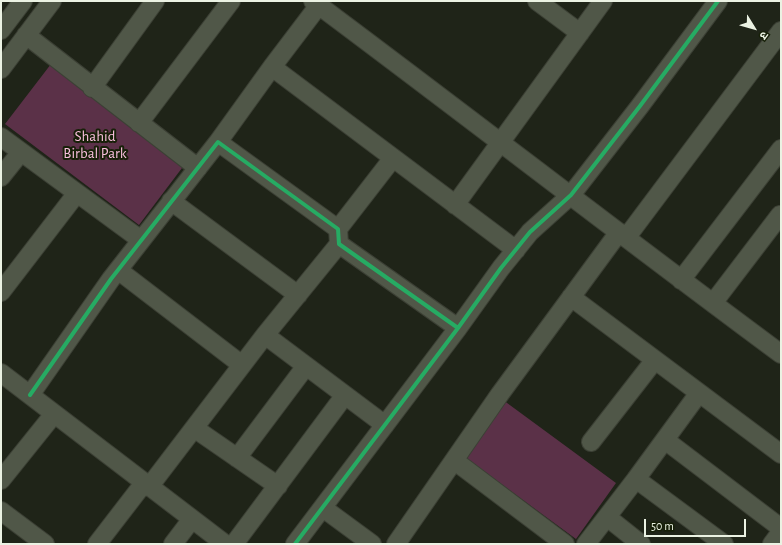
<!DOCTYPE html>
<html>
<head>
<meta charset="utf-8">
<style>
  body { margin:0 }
  #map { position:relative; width:782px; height:545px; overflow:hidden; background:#1f2418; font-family:"Alegreya Sans","Noto Sans Devanagari",sans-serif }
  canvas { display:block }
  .frame { position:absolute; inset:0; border:2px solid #ebf2e3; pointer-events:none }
  .north { position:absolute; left:734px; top:8px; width:40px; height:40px; -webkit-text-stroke:3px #172008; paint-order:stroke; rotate:127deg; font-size:11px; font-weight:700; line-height:16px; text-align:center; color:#ebf2e3 }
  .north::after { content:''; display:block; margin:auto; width:14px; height:18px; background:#ebf2e3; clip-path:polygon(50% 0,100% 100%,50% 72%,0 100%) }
  .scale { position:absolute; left:644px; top:519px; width:102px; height:18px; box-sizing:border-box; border:2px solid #ebf2e3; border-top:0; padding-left:5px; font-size:12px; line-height:14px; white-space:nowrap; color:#ebf2e3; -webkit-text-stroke:3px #172008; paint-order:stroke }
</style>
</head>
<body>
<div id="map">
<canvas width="782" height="545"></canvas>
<div class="frame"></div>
<div class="north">उ</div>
<div class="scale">50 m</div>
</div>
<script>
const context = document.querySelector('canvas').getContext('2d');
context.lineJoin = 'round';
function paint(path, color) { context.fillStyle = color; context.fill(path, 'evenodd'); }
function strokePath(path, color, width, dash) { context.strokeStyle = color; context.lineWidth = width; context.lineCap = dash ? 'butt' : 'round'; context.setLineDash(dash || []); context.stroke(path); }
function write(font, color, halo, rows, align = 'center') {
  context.font = font + ' "Alegreya Sans",sans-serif'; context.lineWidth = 4; context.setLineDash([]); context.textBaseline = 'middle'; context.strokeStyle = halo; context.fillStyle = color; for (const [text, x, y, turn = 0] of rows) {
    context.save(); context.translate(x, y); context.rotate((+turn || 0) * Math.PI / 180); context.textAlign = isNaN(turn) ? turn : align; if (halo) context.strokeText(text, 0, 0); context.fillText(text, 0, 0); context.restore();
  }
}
paint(new Path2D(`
  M 51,64 L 185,164 L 139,225 L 5,124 Z
  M 503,400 L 616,483 L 576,539 L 463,456 Z`), '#5b3148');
const minor = new Path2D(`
  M 313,1 C 470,118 624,238 781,354
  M 537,1 L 580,33
  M 319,5 L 272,67 L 516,250
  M 1,30 L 23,1
  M 26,35 L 198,168
  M 1,69 L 52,1
  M 92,88 L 155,1
  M 139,123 L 231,1
  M 1,137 L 141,240
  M 218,142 L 272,67
  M 1,177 L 21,152
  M 171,201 L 298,295
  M 455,205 L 603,1
  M 338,229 L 393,158
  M 626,238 L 781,31
  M 118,270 L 242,365
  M 681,280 L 781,149
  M 1,292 L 77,193
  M 571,297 L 781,454
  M 713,303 L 780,215
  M 265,335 L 339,244
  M 1,373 L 225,544
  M 699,393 L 636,479 L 724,544
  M 30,395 L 111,279 L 218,142 L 338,229 L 339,244 L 458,328
  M 194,428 L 278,486
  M 665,440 L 781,528
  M 591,442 L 654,361
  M 237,458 L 306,366
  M 455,461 L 565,544
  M 1,480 L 54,414
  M 149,487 L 265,335 L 385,425
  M 323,508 L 372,544
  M 1,511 L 45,544
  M 607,517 L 641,544
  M 97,544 L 144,483
  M 173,544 L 192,519
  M 234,544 L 345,395
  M 295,544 L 458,328 L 501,268 L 530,232 L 571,195 L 640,106 L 718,1
  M 396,544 L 500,394 L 619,232
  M 586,544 L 636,479
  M 772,544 L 781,532`);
strokePath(minor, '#3c4035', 20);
strokePath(minor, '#505748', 18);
strokePath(new Path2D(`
  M 30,395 L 111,279 L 218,142 L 338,229 L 339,244 L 458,328
  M 295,544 L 458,328 L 501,268 L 530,232 L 571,195 L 640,106 L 718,1`), '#26ab63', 4);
write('15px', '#fabfde', '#172008', [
  ["Shahid",95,136],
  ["Birbal Park",95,153]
]);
</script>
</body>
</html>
